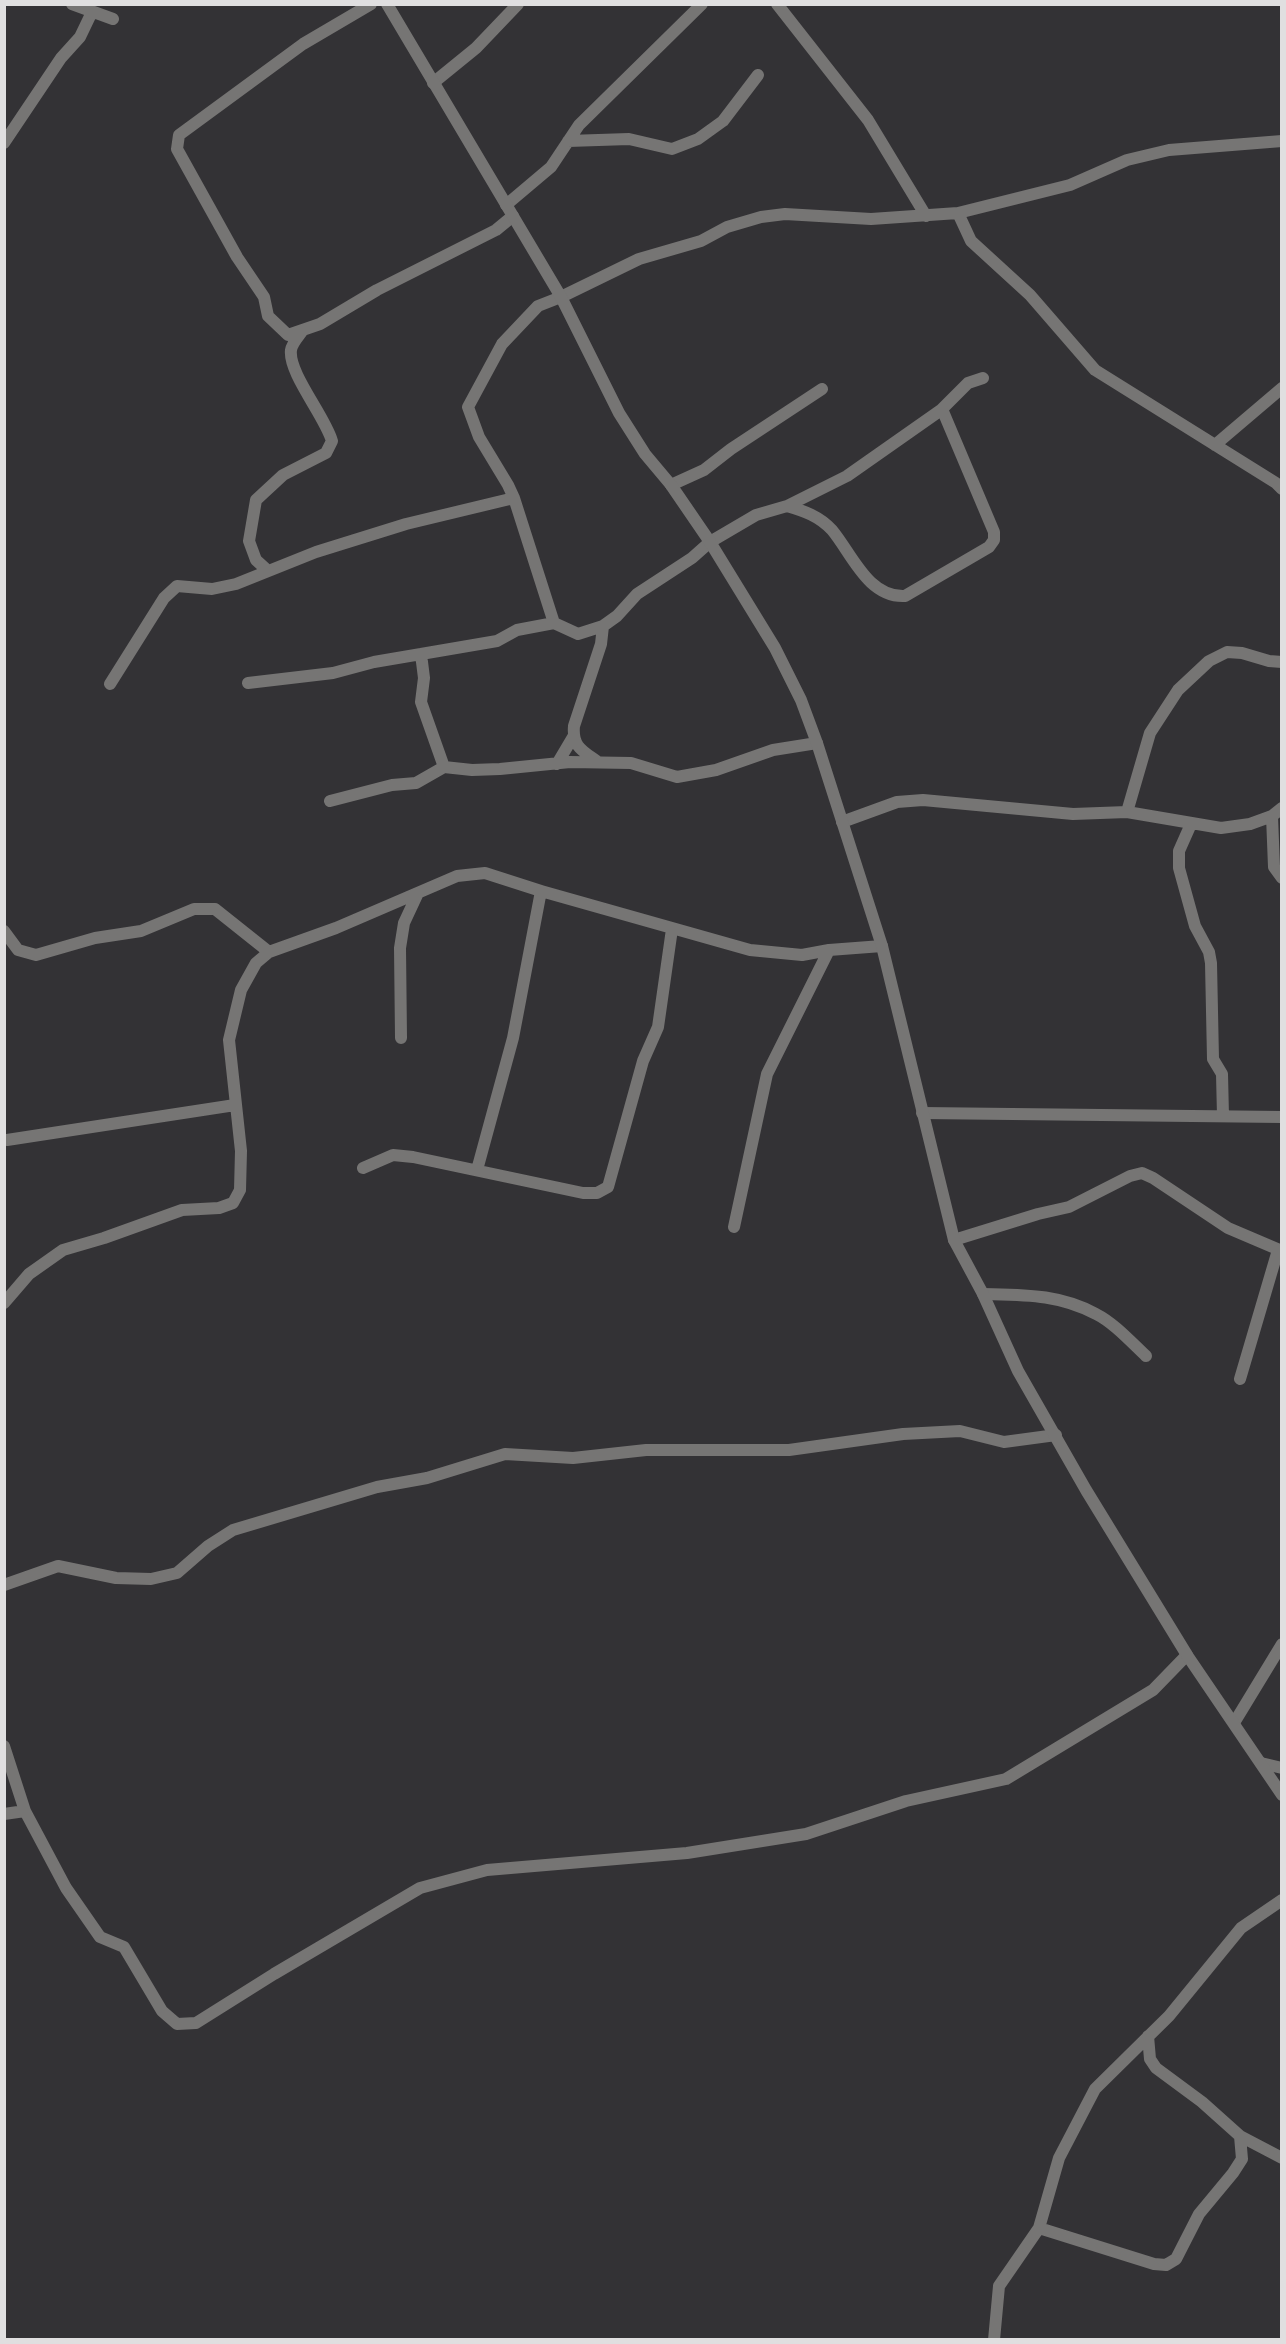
<!DOCTYPE html>
<html>
<head>
<meta charset="utf-8">
<style>
  body { margin:0 }
  #map { position:relative; width:1286px; height:2344px; overflow:hidden; background:#333235; font-family:"Open Sans",sans-serif }
  canvas { display:block }
  .frame { position:absolute; inset:0; border:6px solid #e0dfe0; pointer-events:none }
</style>
</head>
<body>
<div id="map">
<canvas width="1286" height="2344"></canvas>
<div class="frame"></div>
</div>
<script>
const context = document.querySelector('canvas').getContext('2d');
context.lineJoin = 'round';
function strokePath(path, color, width, dash) { context.strokeStyle = color; context.lineWidth = width; context.lineCap = dash ? 'butt' : 'round'; context.setLineDash(dash || []); context.stroke(path); }
strokePath(new Path2D(`
  M 72,4 L 113,19
  M 371,4 L 303,44 L 179,135 L 177,149 L 237,257 L 264,297 L 268,316 L 288,335 L 320,324 L 377,290 L 496,230 L 513,216
  M 777,4 L 868,120 L 926,216
  M 433,83 L 476,48 L 518,4
  M 568,141 L 629,139 L 672,149 L 698,139 L 723,121 L 758,75
  M 4,143 L 61,58 L 80,37 L 92,12
  M 506,205 L 551,167 L 579,125 L 702,4
  M 958,213 L 971,241 L 1030,295 L 1095,370 L 1276,483 L 1282,489
  M 1215,445 L 1282,388
  M 671,485 L 704,470 L 731,449 L 822,389
  M 787,506 C 804,511 819,516 832,530 C 852,554 868,598 905,596 L 989,547 L 994,540 L 994,532 L 942,409
  M 267,570 L 256,560 L 249,541 L 256,500 L 283,475 L 326,453 L 332,441 C 325,416 288,373 291,350 C 292,343 299,336 303,330
  M 554,623 L 514,498 L 508,485 L 479,437 L 468,407 L 502,344 L 538,306 L 561,297 L 639,259 L 701,241 L 727,227 L 761,217 L 785,214 L 871,219 L 958,213 L 1070,185 L 1127,160 L 1169,150 L 1282,141
  M 421,654 L 497,641 L 517,630 L 554,623 L 578,634 L 603,626 L 617,616 L 637,594 L 692,558 L 710,542 L 756,515 L 787,506 L 847,476 L 941,410 L 968,383 L 983,378
  M 248,683 L 333,673 L 374,662 L 421,654 L 424,678 L 421,702 L 444,767 L 472,770 L 500,769 L 570,762 L 631,763 L 677,777 L 716,770 L 773,750 L 817,743
  M 110,684 L 164,598 L 177,586 L 212,589 L 236,584 L 316,552 L 406,524 L 514,498
  M 598,762 C 583,751 572,747 574,726 L 601,644 L 603,626
  M 557,764 L 573,737
  M 330,801 L 392,785 L 416,783 L 444,767
  M 1127,812 L 1150,733 L 1178,690 L 1209,661 L 1227,652 L 1242,653 L 1269,661 L 1282,662
  M 1272,816 L 1274,867 L 1282,878
  M 842,822 L 897,802 L 923,800 L 1073,814 L 1127,812 L 1221,828 L 1250,824 L 1272,816 L 1282,808
  M 1191,824 L 1179,851 L 1179,868 L 1195,926 L 1209,952 L 1211,963 L 1213,1059 L 1222,1074 L 1223,1116
  M 4,931 L 18,950 L 36,955 L 95,938 L 141,931 L 194,909 L 215,909 L 269,952
  M 401,1038 L 400,948 L 404,923 L 418,893
  M 922,1113 L 1282,1117
  M 7,1140 L 235,1105
  M 363,1168 L 393,1155 L 413,1157 L 583,1193 L 597,1193 L 608,1187 L 643,1061 L 658,1027 L 672,929
  M 477,1170 L 513,1038 L 541,891
  M 734,1227 L 767,1074 L 829,950
  M 954,1240 L 1038,1214 L 1069,1207 L 1130,1176 L 1142,1173 L 1153,1178 L 1228,1228 L 1282,1251
  M 983,1294 C 1024,1295 1059,1294 1096,1314 C 1114,1323 1131,1342 1146,1356
  M 4,1303 L 29,1274 L 63,1250 L 104,1238 L 182,1210 L 219,1208 L 233,1203 L 240,1190 L 241,1151 L 229,1040 L 241,990 L 256,963 L 269,952 L 336,928 L 457,876 L 485,873 L 541,891 L 750,950 L 802,955 L 829,950 L 882,946
  M 1240,1379 L 1278,1250
  M 4,1585 L 58,1566 L 116,1578 L 151,1579 L 177,1573 L 208,1546 L 233,1530 L 377,1487 L 427,1478 L 505,1454 L 573,1458 L 646,1450 L 789,1450 L 903,1434 L 960,1431 L 1004,1442 L 1056,1435
  M 1234,1723 L 1282,1644
  M 4,1746 L 25,1811 L 66,1888 L 100,1937 L 124,1947 L 162,2011 L 177,2024 L 196,2023 L 274,1974 L 420,1888 L 487,1870 L 687,1853 L 806,1834 L 906,1801 L 1006,1779 L 1153,1690 L 1187,1655
  M 1261,1763 L 1282,1768
  M 4,1814 L 25,1811
  M 1148,2036 L 1150,2059 L 1156,2068 L 1202,2102 L 1240,2136 L 1282,2158
  M 1039,2228 L 1154,2264 L 1166,2265 L 1176,2259 L 1199,2214 L 1233,2173 L 1242,2159 L 1240,2136
  M 994,2340 L 999,2286 L 1039,2228 L 1059,2158 L 1095,2089 L 1169,2016 L 1241,1928 L 1282,1900`), '#767574', 12);
strokePath(new Path2D(`
  M 387,4 L 561,297 L 619,413 L 645,454 L 671,485 L 710,542 L 775,648 L 801,700 L 817,743 L 882,946 L 954,1240 L 983,1294 L 1018,1371 L 1086,1490 L 1187,1655 L 1282,1795`), '#767574', 12);
</script>
</body>
</html>
